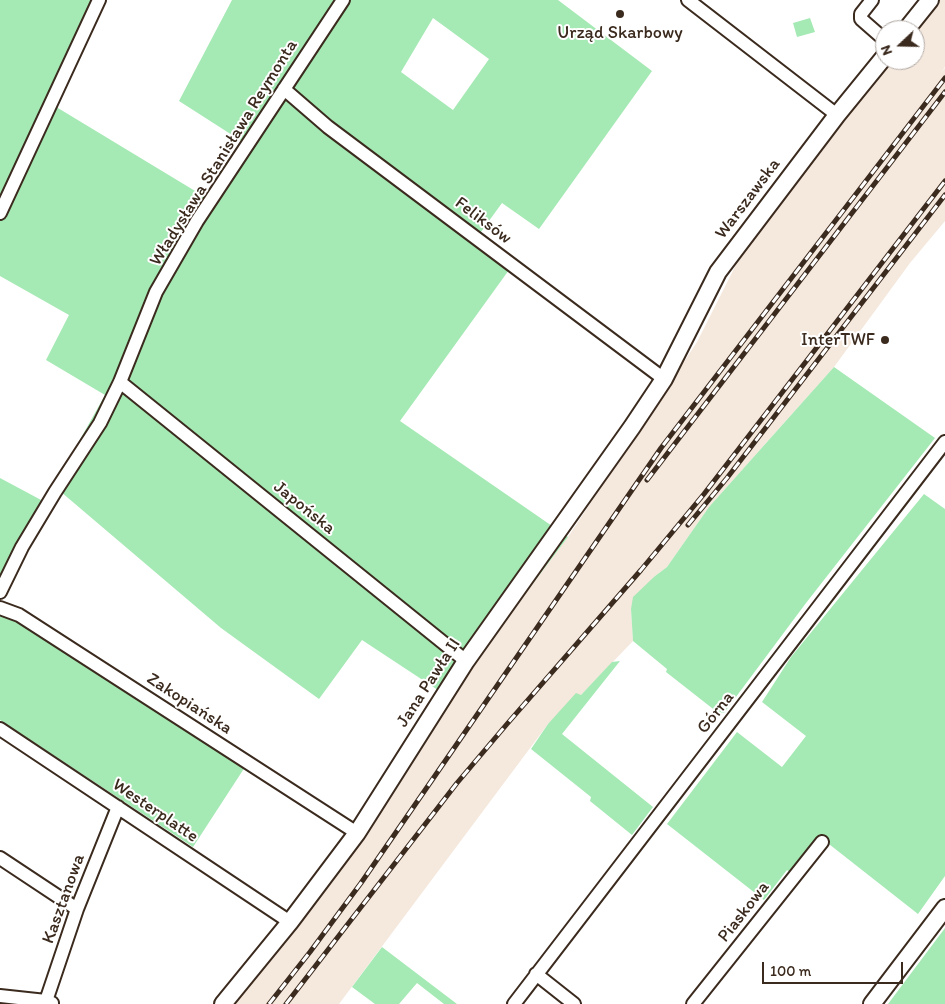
<!DOCTYPE html>
<html>
<head>
<meta charset="utf-8">
<style>
  body { margin:0 }
  #map { position:relative; width:945px; height:1004px; overflow:hidden; background:#fff; font-family:Itim,sans-serif }
  canvas { display:block }
  .north { position:absolute; left:875px; top:20px; width:50px; height:50px; box-sizing:border-box; background:#fff; border:1px solid #b1aaa5; border-radius:50%; rotate:249deg; font-size:14px; font-weight:700; line-height:20px; text-align:center; color:#3b2a1e }
  .north::after { content:''; display:block; margin:auto; width:18px; height:22px; background:#3b2a1e; clip-path:polygon(50% 0,100% 100%,50% 72%,0 100%) }
  .scale { position:absolute; left:762px; top:962px; width:141px; height:22px; box-sizing:border-box; border:2px solid #3b2a1e; border-top:0; padding-left:6px; font-size:15px; line-height:18px; white-space:nowrap; color:#3b2a1e; -webkit-text-stroke:4px #fff; paint-order:stroke }
</style>
</head>
<body>
<div id="map">
<canvas width="945" height="1004"></canvas>
<div class="north">N</div>
<div class="scale">100 m</div>
</div>
<script>
const context = document.querySelector('canvas').getContext('2d');
context.lineJoin = 'round';
function paint(path, color) { context.fillStyle = color; context.fill(path, 'evenodd'); }
function strokePath(path, color, width, dash) { context.strokeStyle = color; context.lineWidth = width; context.lineCap = dash ? 'butt' : 'round'; context.setLineDash(dash || []); context.stroke(path); }
function write(font, color, halo, rows, align = 'center') {
  context.font = font + ' Itim,sans-serif'; context.lineWidth = 4; context.setLineDash([]); context.textBaseline = 'middle'; context.strokeStyle = halo; context.fillStyle = color; for (const [text, x, y, turn = 0] of rows) {
    context.save(); context.translate(x, y); context.rotate((+turn || 0) * Math.PI / 180); context.textAlign = isNaN(turn) ? turn : align; if (halo) context.strokeText(text, 0, 0); context.fillText(text, 0, 0); context.restore();
  }
}
paint(new Path2D(`
  M 936,0 L 945,0 L 945,67 L 940,74 L 945,68 L 945,221 L 910,263 L 834,367 L 709,507 L 667,567 L 655,576 L 631,609 L 633,641 L 581,695 L 548,724 L 339,1004 L 234,1004 L 297,919 L 365,839 L 472,664 L 568,537 L 697,342 L 746,245 L 887,60 L 915,60 L 915,30 Z`), '#f5e8dd');
paint(new Path2D(`
  M 0,0 L 94,0 L 48,102 L 210,200 L 243,142 L 179,101 L 232,0 L 558,0 L 652,71 L 539,229 L 502,203 L 478,236 L 514,263 L 400,421 L 568,537 L 472,664 L 450,698 L 362,640 L 319,699 L 221,628 L 54,486 L 105,395 L 46,360 L 69,315 L 0,276 ZM 433,18 L 489,59 L 453,110 L 401,72 Z
  M 810,18 L 815,32 L 797,37 L 793,23 Z
  M 834,367 L 935,438 L 806,603 L 724,713 L 717,712 L 666,672 L 667,669 L 633,641 L 631,609 L 633,597 L 655,576 L 667,567 L 709,507 Z
  M 0,478 L 43,501 L 0,582 Z
  M 924,494 L 945,509 L 945,876 L 918,914 L 820,837 L 792,874 L 787,870 L 764,900 L 667,824 L 737,732 L 782,767 L 806,736 L 762,702 L 791,657 Z
  M 0,610 L 245,767 L 193,847 L 0,720 Z
  M 620,661 L 562,734 L 653,807 L 632,835 L 590,801 L 591,797 L 531,749 L 548,724 L 576,693 L 581,695 L 612,662 Z
  M 945,928 L 945,1004 L 888,1004 Z
  M 382,947 L 457,1004 L 444,1004 L 417,983 L 399,1004 L 375,1004 L 352,987 Z`), '#a5e9b4');
const minor = new Path2D(`
  M 688,0 L 837,115
  M 872,0 L 861,14 L 861,19 L 885,40
  M 284,89 L 328,127 L 664,379
  M 0,213 L 99,0
  M 120,382 L 466,661
  M 0,592 L 22,547 L 55,492 L 100,423 L 120,382 L 156,292 L 197,221 L 343,0
  M 0,608 L 19,615 L 357,833
  M 0,729 L 290,922
  M 0,858 L 77,909
  M 536,974 L 574,1004
  M 0,996 L 46,1001 L 52,1003
  M 43,1004 L 46,1001 L 77,909 L 118,807
  M 514,1004 L 945,442
  M 693,1004 L 822,842`);
const major = new Path2D(`
  M 906,30 L 930,0
  M 223,1004 L 290,922 L 357,833 L 466,661 L 632,427 L 664,379 L 718,272 L 837,115 L 885,56
  M 872,1004 L 945,908`);
strokePath(minor, '#3b2a1e', 16);
strokePath(major, '#3b2a1e', 20);
strokePath(minor, '#fff', 12);
strokePath(major, '#fff', 16);
const rail = new Path2D(`
  M 647,480 L 945,92
  M 688,525 L 727,478 L 945,195
  M 269,1004 L 310,952 L 361,883 L 661,448 L 945,78
  M 286,1004 L 457,783 L 507,724 L 641,570 L 704,494 L 945,181`);
strokePath(rail, '#3b2a1e', 5);
strokePath(rail, '#fff', 3, [9]);
for (const [x, y, r, color] of [
  [620,14,5,"#3b2a1e"],
  [885,340,5,"#3b2a1e"]
]) { const dot = new Path2D(); dot.arc(x, y, r, 0, 2 * Math.PI); context.fillStyle = color; context.fill(dot); strokePath(dot, '#fff', 2); }
write('18px', '#3b2a1e', '#fff', [
  ["Urząd Skarbowy",620,33],
  ["InterTWF",875,340,"right"]
]);
write('18px', '#3b2a1e', '#fff', [
  ["Władysława Stanisława Reymonta",224,153,-58],
  ["Warszawska",748,199,-53],
  ["Feliksów",483,221,37],
  ["Japońska",304,508,39],
  ["Jana Pawła II",429,683,-57],
  ["Zakopiańska",189,704,33],
  ["Górna",716,713,-52],
  ["Westerplatte",155,811,34],
  ["Kasztanowa",64,899,-70],
  ["Piaskowa",744,912,-52]
]);
</script>
</body>
</html>
